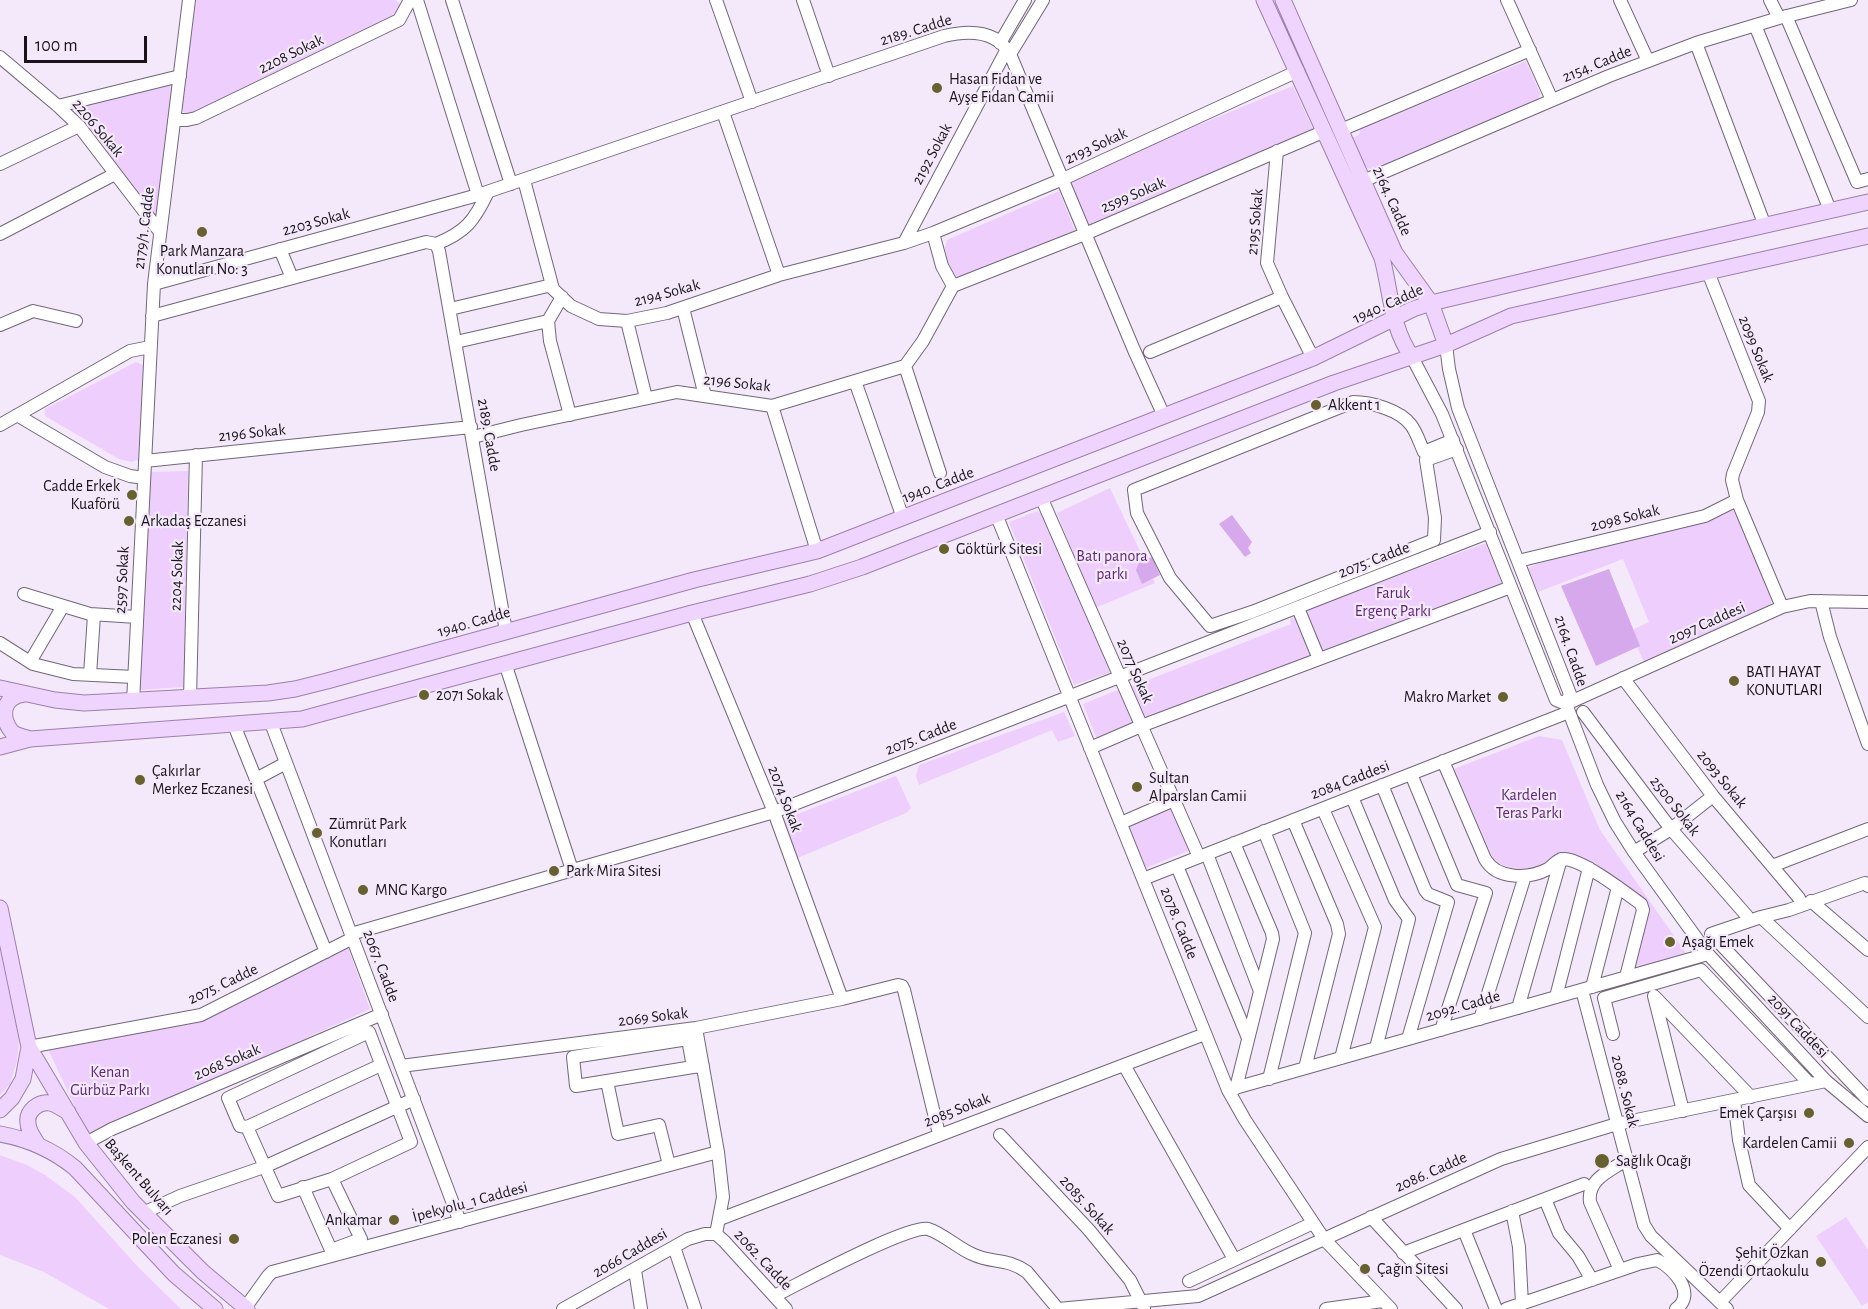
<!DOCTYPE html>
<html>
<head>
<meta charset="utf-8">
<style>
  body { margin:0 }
  #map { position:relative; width:1868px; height:1309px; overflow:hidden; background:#f4e9fa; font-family:"Alegreya Sans",sans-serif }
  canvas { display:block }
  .scale { position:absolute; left:24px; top:36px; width:123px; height:27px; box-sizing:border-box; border:3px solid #18141a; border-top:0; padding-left:8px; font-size:18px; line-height:21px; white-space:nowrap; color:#18141a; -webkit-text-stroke:4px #f4e9fa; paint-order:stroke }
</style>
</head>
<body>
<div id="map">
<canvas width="1868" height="1309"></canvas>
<div class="scale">100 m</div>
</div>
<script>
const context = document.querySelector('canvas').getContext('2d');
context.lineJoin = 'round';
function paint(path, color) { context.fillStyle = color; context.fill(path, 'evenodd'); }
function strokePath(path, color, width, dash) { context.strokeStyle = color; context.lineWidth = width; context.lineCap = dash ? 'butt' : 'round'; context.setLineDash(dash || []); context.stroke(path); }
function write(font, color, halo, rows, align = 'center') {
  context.font = font + ' "Alegreya Sans",sans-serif'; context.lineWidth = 4.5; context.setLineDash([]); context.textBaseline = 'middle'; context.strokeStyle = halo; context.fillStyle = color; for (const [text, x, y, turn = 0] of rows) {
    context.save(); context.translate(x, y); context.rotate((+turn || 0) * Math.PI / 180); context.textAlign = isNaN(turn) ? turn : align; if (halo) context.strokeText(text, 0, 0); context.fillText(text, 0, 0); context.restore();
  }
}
paint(new Path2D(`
  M 196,0 L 395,0 L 401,4 L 401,14 L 195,114 L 185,114 L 182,109 Z
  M 1526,61 L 1540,93 L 1538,100 L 1374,171 L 1364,166 L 1352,138 L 1359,135 L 1360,129 Z
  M 168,84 L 174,87 L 157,216 L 155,216 L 76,112 L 77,108 Z
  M 1293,86 L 1313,130 L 1087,227 L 1068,181 L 1074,176 Z
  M 1059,191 L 1075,231 L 958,277 L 951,275 L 945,248 L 947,240 Z
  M 136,362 L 143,365 L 140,459 L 132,462 L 119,459 L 45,416 L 45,409 Z
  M 188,471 L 184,687 L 138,690 L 150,472 Z
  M 1110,488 L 1155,583 L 1095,608 L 1057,513 Z
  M 1734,509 L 1736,510 L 1772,599 L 1771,605 L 1644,662 L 1630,631 L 1649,622 L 1623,559 L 1538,592 L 1528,568 L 1539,563 L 1723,515 Z
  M 1037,511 L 1042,514 L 1111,670 L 1109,673 L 1074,685 L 1009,522 Z
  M 1486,543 L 1503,586 L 1321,654 L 1303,611 Z
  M 1296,617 L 1312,657 L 1144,720 L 1130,687 L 1291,624 L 1290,619 Z
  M 1120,689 L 1134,723 L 1097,739 L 1083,704 Z
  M 1064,712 L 1075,736 L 1058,742 L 1052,730 L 919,785 L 916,776 L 919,765 Z
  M 1539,736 L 1562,740 L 1600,830 L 1686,953 L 1633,969 L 1646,907 L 1637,893 L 1568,853 L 1560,852 C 1552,856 1547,862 1540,866 C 1525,875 1508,868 1494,861 L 1454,769 Z
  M 896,776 L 911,808 L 906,813 L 795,859 L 782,820 Z
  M 1173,807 L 1190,850 L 1146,868 L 1128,825 Z
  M 348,947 L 370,1009 L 89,1137 L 48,1049 L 199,1022 Z
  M 0,948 L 19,1040 L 17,1061 L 10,1084 L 0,1095 Z
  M 0,1155 L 27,1165 L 45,1175 L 75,1197 L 138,1267 L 181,1309 L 109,1309 L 44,1272 L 0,1255 Z
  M 1846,1217 L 1868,1250 L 1868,1302 L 1862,1306 L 1816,1236 Z`), '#edcefd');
paint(new Path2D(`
  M 1232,515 L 1252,542 L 1248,548 L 1251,553 L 1245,557 L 1219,524 Z
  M 1152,557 L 1160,575 L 1142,584 L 1136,570 L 1139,563 Z
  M 1609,569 L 1640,646 L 1596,666 L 1561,586 Z`), '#d6a9ed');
const minor = new Path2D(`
  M 417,0 L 478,195
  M 452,0 L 511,184
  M 716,0 L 752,102
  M 803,0 L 829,76
  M 1507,0 L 1552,100
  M 1620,0 L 1648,61
  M 1770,0 L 1779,18
  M 1786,16 L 1857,182 L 1868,179
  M 1755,25 L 1830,210
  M 1000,43 L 1025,0
  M 1696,43 L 1765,226
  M 1010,54 L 1043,0
  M 0,57 L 58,106 L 79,126 L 160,232
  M 58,106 L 180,76
  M 723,112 L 779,275
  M 174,120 L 187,120 L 196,118 L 399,20 L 410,0
  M 1341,130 L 1530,50
  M 1277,151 L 1267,263 L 1282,297 L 1313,358
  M 0,164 L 79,126
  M 524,180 L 553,289 L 571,306 L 599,319 L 627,321 L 667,313 L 779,275 L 904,243 L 933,233 L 1063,179 L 1298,71
  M 1363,181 L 1609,76 L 1696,43 L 1779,18 L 1851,0
  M 933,233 L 942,266 L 953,286
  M 0,234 L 115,174
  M 904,243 L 1007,49
  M 436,244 L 439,251 L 506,631
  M 436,244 C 466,232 474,221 488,192
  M 280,249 L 292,278
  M 1708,272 L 1759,401 L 1758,412 L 1733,474 L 1732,480 L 1737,500 L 1782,607
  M 154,284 L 478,195 L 944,36 C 969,30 996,30 1010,54 L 1134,350 L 1164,416
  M 953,286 L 1085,234 L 1325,131
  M 562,297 L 548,321 L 550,341 L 570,415
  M 683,308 L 705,396
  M 450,309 L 552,285
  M 152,316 L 426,242 L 436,244
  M 627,321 L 646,398
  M 0,325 L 33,311 L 76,321
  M 456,342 L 548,321
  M 1446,345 L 1449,369 L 1458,408 L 1570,694 L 1566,704
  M 1150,352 L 1282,297
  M 1412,357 L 1442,414 L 1556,700 L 1566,704
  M 905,366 L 940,473
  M 855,381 L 903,518
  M 772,406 L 817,551
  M 17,415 L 105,467 L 130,476 L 144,478
  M 0,425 L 130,351 L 150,347
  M 473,437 L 521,425 L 677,392 L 772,406 L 905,366 L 923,341 L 953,286
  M 1453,440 L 1424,452 C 1420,444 1417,433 1411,425 C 1400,410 1371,402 1353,402 L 1134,490 L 1137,513 L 1170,578 L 1210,626 L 1252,612 L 1434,540 L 1435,518 L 1426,460 L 1457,449
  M 145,461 L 471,427
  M 1041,497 L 1199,857
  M 996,514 L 1228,1090 L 1245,1120 L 1324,1239 L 1391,1309
  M 1518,561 L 1705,516 L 1737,500
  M 24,594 L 90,614 L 137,617
  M 1821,601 L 1830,637 L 1868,744
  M 1298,608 L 1319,659
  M 692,613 L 774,812 L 842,999
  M 0,643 L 33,664 L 73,674 L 134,677
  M 30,662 L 63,606
  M 505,663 L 572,870
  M 90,675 L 94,615
  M 1623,678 L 1713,796 L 1799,898
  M 190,698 L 196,455
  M 133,702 L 154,284 L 189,0
  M 1566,704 L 1597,785 L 1615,822 L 1634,852 L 1708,954 L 1826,1081 L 1868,1116
  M 1566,704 L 1782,607 L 1810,601 L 1868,602
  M 1583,712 L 1671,829 L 1747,916
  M 271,723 L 460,1222
  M 234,725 L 326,952
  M 1090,748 L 1141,726 L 1511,587
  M 1443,761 L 1485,859 C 1497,880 1529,879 1548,869 C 1554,865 1557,859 1564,859 C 1582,859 1626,893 1641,904 L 1643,910 L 1626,977
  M 1411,774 L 1457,885 L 1486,893 L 1441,1030
  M 256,779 L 286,763
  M 1382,785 L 1425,890 L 1428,894 L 1448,902 L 1408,1039
  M 1352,797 L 1395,900 L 1409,919 L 1376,1048
  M 1323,809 L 1375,927 L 1341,1058
  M 1293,820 L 1337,924 L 1339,934 L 1305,1068
  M 1121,823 L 1174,800
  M 1264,831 L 1305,933 L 1269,1079
  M 1234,843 L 1272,933 L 1273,939 L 1236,1088
  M 1634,852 L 1671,829 L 1713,796
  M 1207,854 L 1260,991
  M 1177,866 L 1248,1038
  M 1772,866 L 1868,829
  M 1143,879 L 1569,712
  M 1868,886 L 1865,883 L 1789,910 L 1761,917 L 1711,934 L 1868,1100
  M 1811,901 L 1868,950
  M 1761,917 L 1868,1017
  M 351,934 L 774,812 L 1490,532
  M 1592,987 L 1618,887
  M 1582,990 L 1644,1225 L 1651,1236 L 1727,1309
  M 1654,996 L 1751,1097
  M 1654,996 L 1683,1111
  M 1556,997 L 1589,868
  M 1518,1008 L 1561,859
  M 1480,1019 L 1525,876
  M 696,1028 L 718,1152 L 723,1197 L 716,1234
  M 1613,1034 L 1604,998 L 1701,970 L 1810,1084
  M 29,1047 L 201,1015 L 353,938
  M 1124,1065 L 1234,1259
  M 401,1066 L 696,1028 L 842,999 L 898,985 L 902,986 L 904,990 L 939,1134
  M 693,1067 L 688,1039 L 573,1057 L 576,1086 L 693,1067 L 703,1066
  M 607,1081 L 618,1134 L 659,1125 L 669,1165
  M 1228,1090 L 1708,954
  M 1734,1100 L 1739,1140 L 1749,1185 L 1790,1229
  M 247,1127 L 240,1126 L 228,1098 L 369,1032 L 411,1142 L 332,1179 L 361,1239 L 331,1250 L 303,1187
  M 1000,1135 L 1089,1230 L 1130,1280 L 1144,1308
  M 86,1143 L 112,1129 L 382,1014
  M 332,1179 L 278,1196 L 247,1127 L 381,1065
  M 1545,1199 L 1559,1233 L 1578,1256 L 1592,1280
  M 1512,1211 L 1519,1247 L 1522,1304
  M 143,1213 L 180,1196 L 264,1167 L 414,1099
  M 1371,1217 L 1456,1309
  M 720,1219 L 1205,1034
  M 1464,1230 L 1496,1309
  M 716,1234 L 724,1241 L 786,1309
  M 674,1247 L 695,1309
  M 1403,1253 L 1584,1184
  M 635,1270 L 641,1309
  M 1620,1270 L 1590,1202 C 1587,1179 1610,1171 1626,1160
  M 1189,1281 L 1313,1223
  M 774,1296 C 799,1284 907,1225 928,1229 C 942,1233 958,1248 972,1254 C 992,1264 1006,1257 1027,1272 L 1058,1309 L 1198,1296 L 1501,1159 L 1617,1124 L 1826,1081
  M 1720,1302 L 1868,1147
  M 245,1308 L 268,1276 L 272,1272 L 718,1152
  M 563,1309 L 688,1239 L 705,1234 L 716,1234
  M 1326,1309 L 1383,1301
  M 1506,1309 L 1638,1264 L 1657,1260 C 1674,1268 1697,1294 1676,1309`);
const major = new Path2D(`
  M 1264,0 L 1382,258 C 1391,292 1391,328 1412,357
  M 1283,0 L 1395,253 L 1431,303 L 1446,345
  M 0,688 L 55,700 L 84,703 L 268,693 L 295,689 L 327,681 L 694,580 L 817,551 L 1313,358 L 1413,309 L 1431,303 L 1660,249 L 1868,202
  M 24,694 C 2,697 0,717 12,732 C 17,736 24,737 30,739
  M 0,747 L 30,739 L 302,719 L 692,613 L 810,584 L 862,567 L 1334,383 L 1446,345 L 1511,316 L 1868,236
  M 0,908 L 29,1047 L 23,1079 L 12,1098 L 0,1110
  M 29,1047 L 86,1143 L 133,1202 L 203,1272 L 247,1309
  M 0,1134 C 28,1139 53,1150 75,1168 L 174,1274 L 215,1309
  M 38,1145 C 34,1138 28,1131 28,1123 C 26,1111 39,1101 50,1103 C 56,1104 62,1109 68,1112`);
strokePath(minor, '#716777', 14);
strokePath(major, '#9d7fac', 17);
strokePath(minor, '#fff', 12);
strokePath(major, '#efd5fd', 15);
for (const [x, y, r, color] of [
  [937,88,6,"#66612d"],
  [202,232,6,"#66612d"],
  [1316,405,6,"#66612d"],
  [132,495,6,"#66612d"],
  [129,521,6,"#66612d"],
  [944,549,6,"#66612d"],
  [1734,681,6,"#66612d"],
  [424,695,6,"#66612d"],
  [1503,697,6,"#66612d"],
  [140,780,6,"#66612d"],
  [1137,787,6,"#66612d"],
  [317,833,6,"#66612d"],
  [554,871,6,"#66612d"],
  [363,890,6,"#66612d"],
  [1670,942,6,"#66612d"],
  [1809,1113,6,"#66612d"],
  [1849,1143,6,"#66612d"],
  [1602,1161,8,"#66612d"],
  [394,1220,6,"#66612d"],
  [234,1239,6,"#66612d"],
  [1821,1262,6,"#66612d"],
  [1365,1269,6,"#66612d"]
]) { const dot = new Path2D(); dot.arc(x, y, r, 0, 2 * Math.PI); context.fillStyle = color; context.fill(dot); strokePath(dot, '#f4e9fa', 2); }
write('16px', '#18141a', '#f4e9fa', [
  ["2189. Cadde",916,30,-17],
  ["2208 Sokak",291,54,-26],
  ["2154. Cadde",1597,64,-22],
  ["2206 Sokak",98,128,50],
  ["2193 Sokak",1096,146,-25],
  ["2192 Sokak",932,154,-62],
  ["2599 Sokak",1133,195,-23],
  ["2164. Cadde",1392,201,66],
  ["2203 Sokak",316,222,-15],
  ["2195 Sokak",1255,222,-85],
  ["2179/1. Cadde",144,228,-83],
  ["2194 Sokak",667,293,-15],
  ["1940. Cadde",1388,304,-24],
  ["2099 Sokak",1756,349,68],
  ["2196 Sokak",737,383,6],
  ["2196 Sokak",252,433,-6],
  ["2189. Cadde",489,435,80],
  ["1940. Cadde",938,485,-21],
  ["2098 Sokak",1625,518,-14],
  ["2075. Cadde",1374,560,-21],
  ["2204 Sokak",177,576,-88],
  ["2597 Sokak",122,580,-87],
  ["1940. Cadde",474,622,-16],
  ["2097 Caddesi",1707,623,-24],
  ["2164. Cadde",1571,651,71],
  ["2077 Sokak",1135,671,66],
  ["2075. Cadde",921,737,-21],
  ["2093 Sokak",1722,779,51],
  ["2084 Caddesi",1350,780,-21],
  ["2074 Sokak",785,799,69],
  ["2500 Sokak",1675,806,52],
  ["2164 Caddesi",1640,826,59],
  ["2078. Cadde",1179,923,68],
  ["2067. Cadde",381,966,69],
  ["2075. Cadde",223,984,-25],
  ["2092. Cadde",1463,1006,-16],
  ["2069 Sokak",653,1017,-7],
  ["2091 Caddesi",1798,1026,47],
  ["2068 Sokak",227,1062,-23],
  ["2088. Sokak",1625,1091,76],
  ["2085 Sokak",957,1110,-21],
  ["2086. Cadde",1431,1172,-24],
  ["Başkent Bulvarı",139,1177,49],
  ["İpekyolu_1 Caddesi",470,1202,-15],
  ["2085. Sokak",1087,1205,48],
  ["2066 Caddesi",630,1253,-30],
  ["2062. Cadde",763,1260,47]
]);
write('16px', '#18141a', '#f4e9fa', [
  ["Hasan Fidan ve",949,79],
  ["Ayşe Fidan Camii",949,97],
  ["Park Manzara",202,251,"center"],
  ["Konutları No: 3",202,269,"center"],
  ["Akkent 1",1328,405],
  ["Cadde Erkek",120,486,"right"],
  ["Kuaförü",120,504,"right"],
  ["Arkadaş Eczanesi",141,521],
  ["Göktürk Sitesi",956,549],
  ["BATI HAYAT",1746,672],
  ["KONUTLARI",1746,690],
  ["2071 Sokak",436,695],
  ["Makro Market",1491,697,"right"],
  ["Çakırlar",152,771],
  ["Merkez Eczanesi",152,789],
  ["Sultan",1149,778],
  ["Alparslan Camii",1149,796],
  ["Zümrüt Park",329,824],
  ["Konutları",329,842],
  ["Park Mira Sitesi",566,871],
  ["MNG Kargo",375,890],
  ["Aşağı Emek",1682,942],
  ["Emek Çarşısı",1797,1113,"right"],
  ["Kardelen Camii",1837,1143,"right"],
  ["Sağlık Ocağı",1616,1161],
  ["Ankamar",382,1220,"right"],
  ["Polen Eczanesi",222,1239,"right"],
  ["Şehit Özkan",1809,1253,"right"],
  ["Özendi Ortaokulu",1809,1271,"right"],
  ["Çağın Sitesi",1377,1269]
], 'left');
write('16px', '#5f2877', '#f4e9fa', [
  ["Batı panora",1112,556],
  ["parkı",1112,574],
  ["Faruk",1393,593],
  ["Ergenç Parkı",1393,611],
  ["Kardelen",1529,795],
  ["Teras Parkı",1529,813],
  ["Kenan",110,1072],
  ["Gürbüz Parkı",110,1090]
]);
</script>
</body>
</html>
